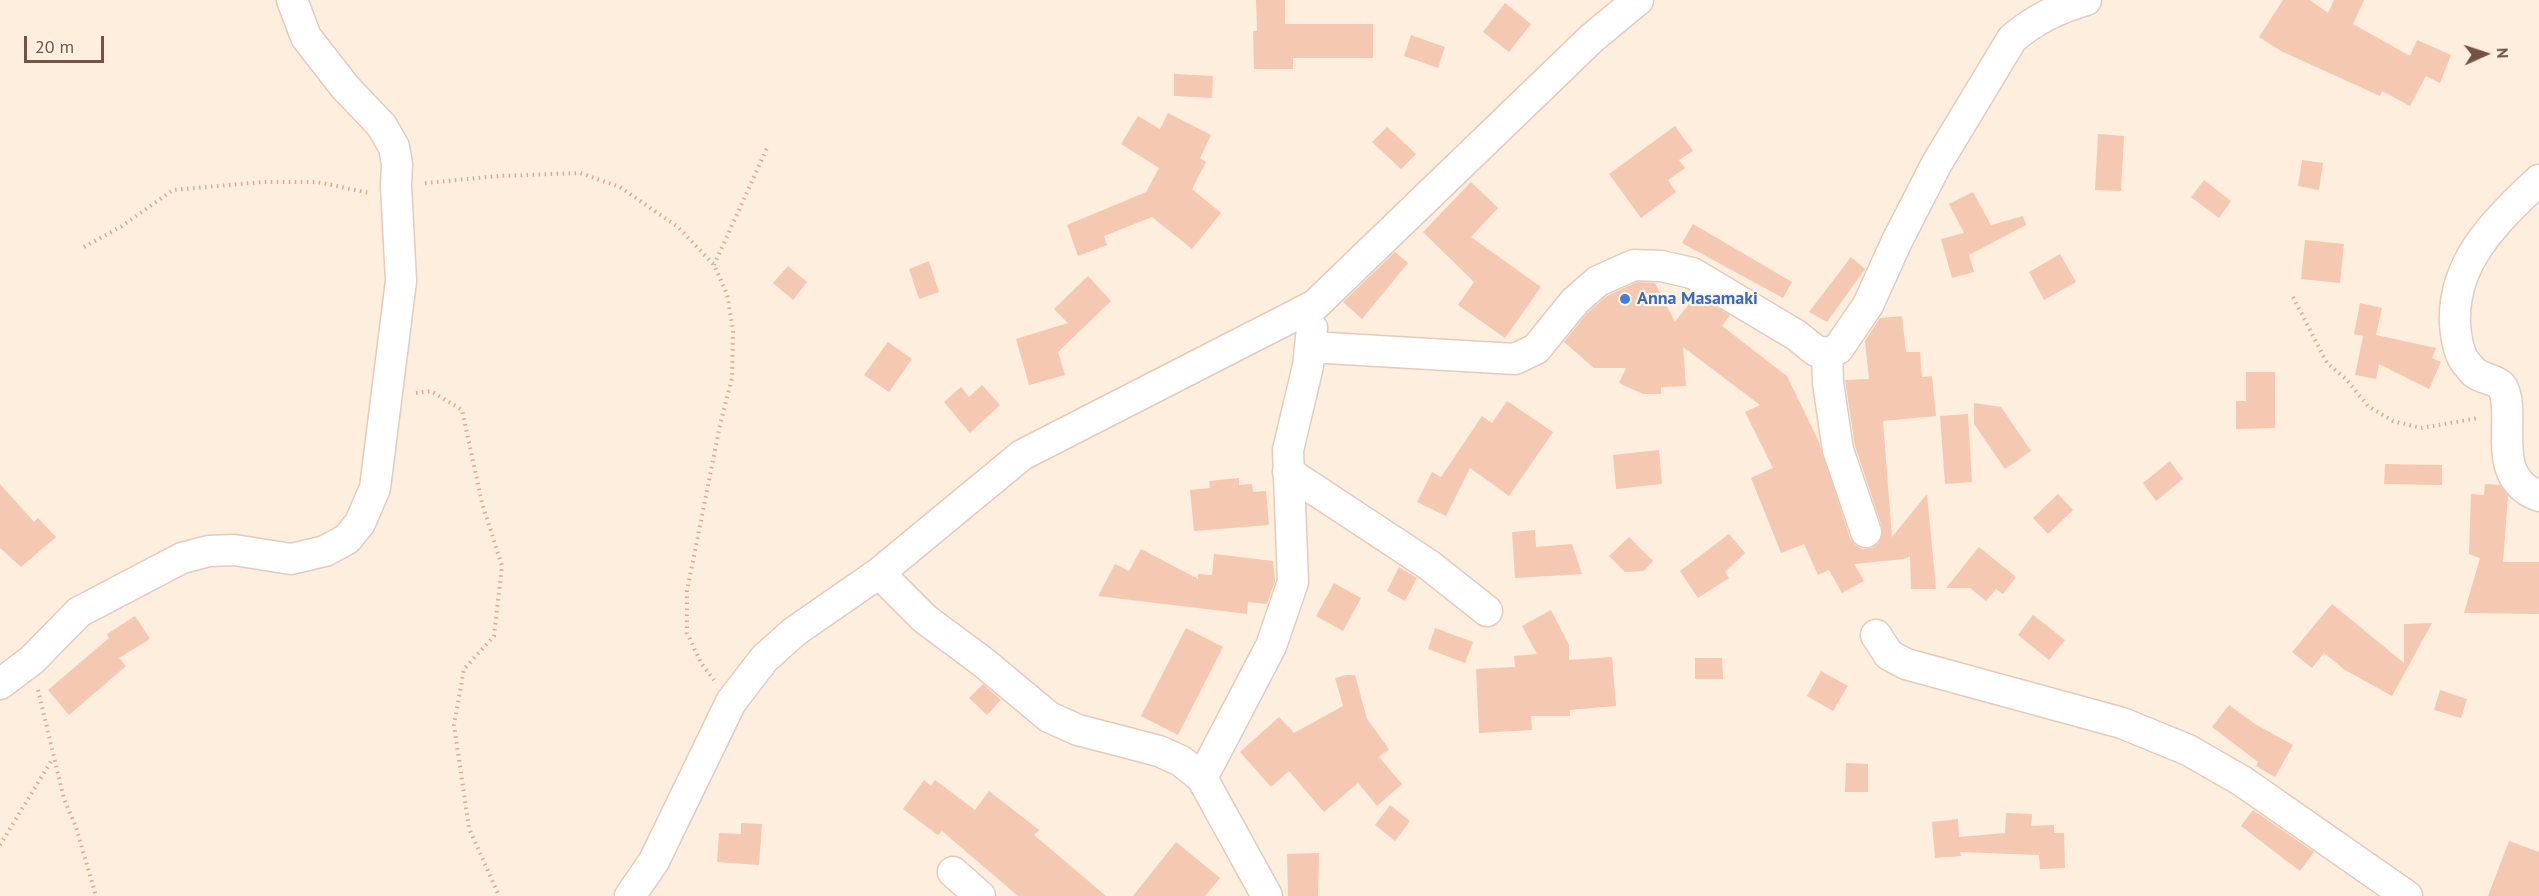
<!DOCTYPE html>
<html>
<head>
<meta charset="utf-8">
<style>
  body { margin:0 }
  #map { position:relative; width:2539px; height:896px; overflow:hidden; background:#feeedd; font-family:"PT Sans",sans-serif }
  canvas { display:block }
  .north { position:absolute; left:2455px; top:24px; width:60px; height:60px; -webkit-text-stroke:4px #fff3e4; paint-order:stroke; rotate:87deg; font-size:16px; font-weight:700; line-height:24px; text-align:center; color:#745244 }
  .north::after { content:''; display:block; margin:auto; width:21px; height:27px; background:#745244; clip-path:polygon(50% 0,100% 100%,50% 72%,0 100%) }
  .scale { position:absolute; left:24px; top:36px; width:80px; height:27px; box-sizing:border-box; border:3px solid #745244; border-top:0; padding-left:8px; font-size:18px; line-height:21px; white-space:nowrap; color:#745244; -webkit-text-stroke:4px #fff3e4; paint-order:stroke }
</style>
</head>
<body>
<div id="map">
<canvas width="2539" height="896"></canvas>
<div class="north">N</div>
<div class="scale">20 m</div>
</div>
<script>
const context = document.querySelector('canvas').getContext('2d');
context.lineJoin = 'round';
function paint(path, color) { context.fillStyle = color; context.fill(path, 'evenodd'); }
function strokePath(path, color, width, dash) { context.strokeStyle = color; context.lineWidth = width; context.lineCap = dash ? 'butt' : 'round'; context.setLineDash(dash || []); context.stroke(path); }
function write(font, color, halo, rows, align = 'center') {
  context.font = font + ' "PT Sans",sans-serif'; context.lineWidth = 4.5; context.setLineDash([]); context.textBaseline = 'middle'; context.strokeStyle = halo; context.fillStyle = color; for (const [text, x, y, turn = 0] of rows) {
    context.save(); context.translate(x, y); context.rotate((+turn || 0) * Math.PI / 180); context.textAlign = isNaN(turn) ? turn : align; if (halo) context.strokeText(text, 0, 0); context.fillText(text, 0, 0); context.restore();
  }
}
paint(new Path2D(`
  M 1256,0 L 1285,0 L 1285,24 L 1373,24 L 1373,58 L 1293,58 L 1293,69 L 1254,69 L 1253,31 L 1257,31 Z
  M 2283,0 L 2310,0 L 2328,13 L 2334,0 L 2364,0 L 2353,24 L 2410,56 L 2417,40 L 2451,55 L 2440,83 L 2426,76 L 2410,106 L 2382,91 L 2380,96 L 2281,51 L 2259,37 Z
  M 1505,3 L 1531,24 L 1509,52 L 1483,32 Z
  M 1411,35 L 1445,47 L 1438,68 L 1404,56 Z
  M 1174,74 L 1213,76 L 1212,98 L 1174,96 Z
  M 1168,113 L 1211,135 L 1200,158 L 1206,162 L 1192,189 L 1221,213 L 1192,249 L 1152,217 L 1104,236 L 1107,245 L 1078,256 L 1067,225 L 1146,192 L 1159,168 L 1121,144 L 1138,116 L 1160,129 Z
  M 1675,126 L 1693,151 L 1679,160 L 1685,168 L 1668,180 L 1676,192 L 1641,218 L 1609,174 Z
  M 1387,127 L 1416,154 L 1401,169 L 1372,142 Z
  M 2098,134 L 2124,136 L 2121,191 L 2095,190 Z
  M 2302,160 L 2323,163 L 2319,190 L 2298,186 Z
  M 2204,180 L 2231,201 L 2219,218 L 2191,197 Z
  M 1471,182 L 1498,208 L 1471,237 L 1541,287 L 1505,338 L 1458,305 L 1474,282 L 1423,232 Z
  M 1973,192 L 1991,225 L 2023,216 L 2026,225 L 1969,255 L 1974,272 L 1952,278 L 1941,239 L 1964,233 L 1949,204 Z
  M 1693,224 L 1792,282 L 1783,298 L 1682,243 Z
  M 2305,240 L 2344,244 L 2340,283 L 2301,279 Z
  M 1395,252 L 1408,263 L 1362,319 L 1343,302 Z
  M 2060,254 L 2076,282 L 2044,300 L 2029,272 Z
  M 1851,257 L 1865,269 L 1827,322 L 1809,312 Z
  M 929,261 L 939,292 L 919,299 L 909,269 Z
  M 788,266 L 807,282 L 793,300 L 773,283 Z
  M 1088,276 L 1111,301 L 1058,352 L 1065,375 L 1029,385 L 1016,339 L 1068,323 L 1054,309 Z
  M 1637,282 L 1655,283 L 1675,322 L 1696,295 L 1730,315 L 1722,326 L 1787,376 L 1819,442 L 1850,538 L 1855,545 L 1863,549 L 1872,548 L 1879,543 L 1882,527 L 1855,446 L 1845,380 L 1869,379 L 1865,341 L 1880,318 L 1902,316 L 1906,352 L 1920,352 L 1922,377 L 1932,376 L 1936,416 L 1883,421 L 1892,537 L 1927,494 L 1936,589 L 1911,589 L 1910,556 L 1904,559 L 1854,564 L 1864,581 L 1842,593 L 1829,570 L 1818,575 L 1804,544 L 1781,553 L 1751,478 L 1773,468 L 1745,412 L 1760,405 L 1683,347 L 1686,386 L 1661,387 L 1661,394 L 1643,394 L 1619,383 L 1626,368 L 1594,368 L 1564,342 L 1587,313 L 1607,296 Z
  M 2360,303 L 2382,308 L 2376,335 L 2436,348 L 2432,358 L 2441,362 L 2429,389 L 2379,364 L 2376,379 L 2355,375 L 2363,336 L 2354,334 Z
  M 888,342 L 912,359 L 889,392 L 864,375 Z
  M 2246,372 L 2275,372 L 2275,428 L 2236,429 L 2236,401 L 2246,401 Z
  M 982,385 L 1000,405 L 970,433 L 944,402 L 961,387 L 969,397 Z
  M 1507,401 L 1553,432 L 1509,496 L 1470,468 L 1446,516 L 1417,502 L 1432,472 L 1441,477 L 1482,416 L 1492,423 Z
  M 1974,403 L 2001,407 L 2031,451 L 2005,469 L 1974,424 Z
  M 1968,414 L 1972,482 L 1945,484 L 1940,416 Z
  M 1659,450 L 1662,484 L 1616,489 L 1613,455 Z
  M 2170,461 L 2183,479 L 2156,501 L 2143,483 Z
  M 2385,464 L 2442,465 L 2442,485 L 2384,484 Z
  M 1239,478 L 1239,485 L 1252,484 L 1253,492 L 1266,491 L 1269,525 L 1194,531 L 1190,490 L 1210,488 L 1209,481 Z
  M 0,484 L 34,522 L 38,518 L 56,537 L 21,567 L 0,548 Z
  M 2485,484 L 2500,485 L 2508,496 L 2503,562 L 2539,562 L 2539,614 L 2464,613 L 2480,558 L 2469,554 L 2471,494 L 2484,495 Z
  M 2058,494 L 2073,510 L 2048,534 L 2033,518 Z
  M 1535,530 L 1536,547 L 1572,544 L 1582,574 L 1515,578 L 1512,532 Z
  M 1729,534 L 1745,553 L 1725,572 L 1729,578 L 1698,598 L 1680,571 Z
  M 1629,537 L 1653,561 L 1644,571 L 1625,572 L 1609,556 Z
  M 1979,547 L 2016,577 L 2003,594 L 1996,589 L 1986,601 L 1970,588 L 1946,588 Z
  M 1141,549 L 1198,579 L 1198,574 L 1212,575 L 1214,554 L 1273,561 L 1275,581 L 1267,604 L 1248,602 L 1247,614 L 1098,596 L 1115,564 L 1129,571 Z
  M 1399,567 L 1417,578 L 1405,601 L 1387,591 Z
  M 1334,583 L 1361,598 L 1343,631 L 1316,616 Z
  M 2332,604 L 2404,663 L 2404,624 L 2432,623 L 2392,696 L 2345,670 L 2324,653 L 2312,668 L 2292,652 Z
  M 1551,610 L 1569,645 L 1569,660 L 1612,657 L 1616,706 L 1570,710 L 1570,716 L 1531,716 L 1532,730 L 1479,733 L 1476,669 L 1515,667 L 1514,656 L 1537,654 L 1522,626 Z
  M 2033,615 L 2065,640 L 2049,660 L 2018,635 Z
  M 135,616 L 150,639 L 119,658 L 126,666 L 69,715 L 48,690 L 109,638 L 107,634 Z
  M 1186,628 L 1223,647 L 1178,735 L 1141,716 Z
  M 1435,628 L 1473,642 L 1465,663 L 1428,649 Z
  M 1695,658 L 1722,658 L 1723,679 L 1695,679 Z
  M 1821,671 L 1848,686 L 1833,711 L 1807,696 Z
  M 1346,675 L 1355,675 L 1367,719 L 1389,749 L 1379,757 L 1402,784 L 1377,806 L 1358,783 L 1324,812 L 1289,771 L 1271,787 L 1240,752 L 1279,717 L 1294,733 L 1343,706 L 1335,678 Z
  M 983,684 L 1001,700 L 987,715 L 969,698 Z
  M 2440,690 L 2467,699 L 2461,718 L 2434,710 Z
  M 2229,705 L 2255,724 L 2293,745 L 2275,777 L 2256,766 L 2258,762 L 2212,727 Z
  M 1846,763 L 1868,764 L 1868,792 L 1845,792 Z
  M 924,780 L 931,786 L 935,780 L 975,810 L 989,791 L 1039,830 L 1034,835 L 1106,896 L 1018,896 L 942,831 L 938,835 L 903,809 Z
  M 1390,805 L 1410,821 L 1395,841 L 1375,825 Z
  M 2253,810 L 2314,852 L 2300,871 L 2241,826 Z
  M 2006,813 L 2032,814 L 2031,826 L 2054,825 L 2054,833 L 2064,833 L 2065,868 L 2040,869 L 2039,855 L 1960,852 L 1961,856 L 1935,858 L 1932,822 L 1958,819 L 1959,837 L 2005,833 Z
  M 741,823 L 762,824 L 759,865 L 717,862 L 719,833 L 741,834 Z
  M 2509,841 L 2539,852 L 2539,896 L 2488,896 Z
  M 1176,842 L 1220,878 L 1205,896 L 1133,896 Z
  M 1319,853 L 1318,896 L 1288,896 L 1287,854 Z`), '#f5c8b2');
const minor = new Path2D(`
  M 2539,180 C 2497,220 2452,261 2455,324 C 2456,337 2458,353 2466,363 C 2469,366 2472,371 2475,373 C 2491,384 2505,375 2507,406 C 2509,441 2498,481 2539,496
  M 1310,347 L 1515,359 L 1536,349 L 1575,301 L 1598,281 L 1634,265 L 1661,266 L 1692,273 L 1796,335 L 1816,351 L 1827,353 L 1838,349 L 1868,305 L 1897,241 L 1937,163 L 2012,39 C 2035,19 2057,9 2086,0
  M 1827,353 L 1828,383 L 1838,450 L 1866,532
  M 1288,472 L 1429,565 L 1487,611
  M 879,573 L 925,619 L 983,662 L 1049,717 L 1078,730 L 1159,751 L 1181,761 L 1202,778 L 1267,896
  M 1876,635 L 1889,655 L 1906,664 L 2122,723 L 2188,750 L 2242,781 L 2407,896
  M 0,684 L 32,660 L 79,612 L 182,558 L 209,551 L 234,550 L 291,559 L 325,551 L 347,539 L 360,523 L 375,488 L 401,281 L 396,186 L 397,164 L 394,147 L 382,126 L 345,87 L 306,37 L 292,0
  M 1202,778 L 1271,646 L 1293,582 L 1288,450 L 1308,366 L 1312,328
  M 953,872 L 980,896
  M 630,896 L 654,861 L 731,702 L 764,659 L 794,632 L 879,573 L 1022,455 L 1315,305 L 1592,38 L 1638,0`);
strokePath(minor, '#e4cbbc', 33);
strokePath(new Path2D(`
  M 425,183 L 499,176 L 580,173 L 620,187 L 678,227 L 714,265 L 727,294 L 733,330 L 732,378 L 720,425 L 687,591 L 687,633 L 701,663 L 714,680
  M 84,247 L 122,226 L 173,190 L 263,182 L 317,182 L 370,193
  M 714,265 L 767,148
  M 2293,297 L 2327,363 L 2346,379 L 2368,406 L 2393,421 L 2421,428 L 2479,418
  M 416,393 L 431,391 L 462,410 L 482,503 L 502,566 L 494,636 L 464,669 L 454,725 L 469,828 L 499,896
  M 38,690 L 64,799 L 76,827 L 96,896
  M 0,845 L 53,758`), '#d9ab96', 4, [1.5, 4.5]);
strokePath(minor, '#fff', 30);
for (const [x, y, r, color] of [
  [1625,299,6,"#3f7fe0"]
]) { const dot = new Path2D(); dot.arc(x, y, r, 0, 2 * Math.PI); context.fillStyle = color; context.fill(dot); strokePath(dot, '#fff3e4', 2); }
write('bold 18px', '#366cbe', '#fff3e4', [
  ["Anna Masamaki",1637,299]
], 'left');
</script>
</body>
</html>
